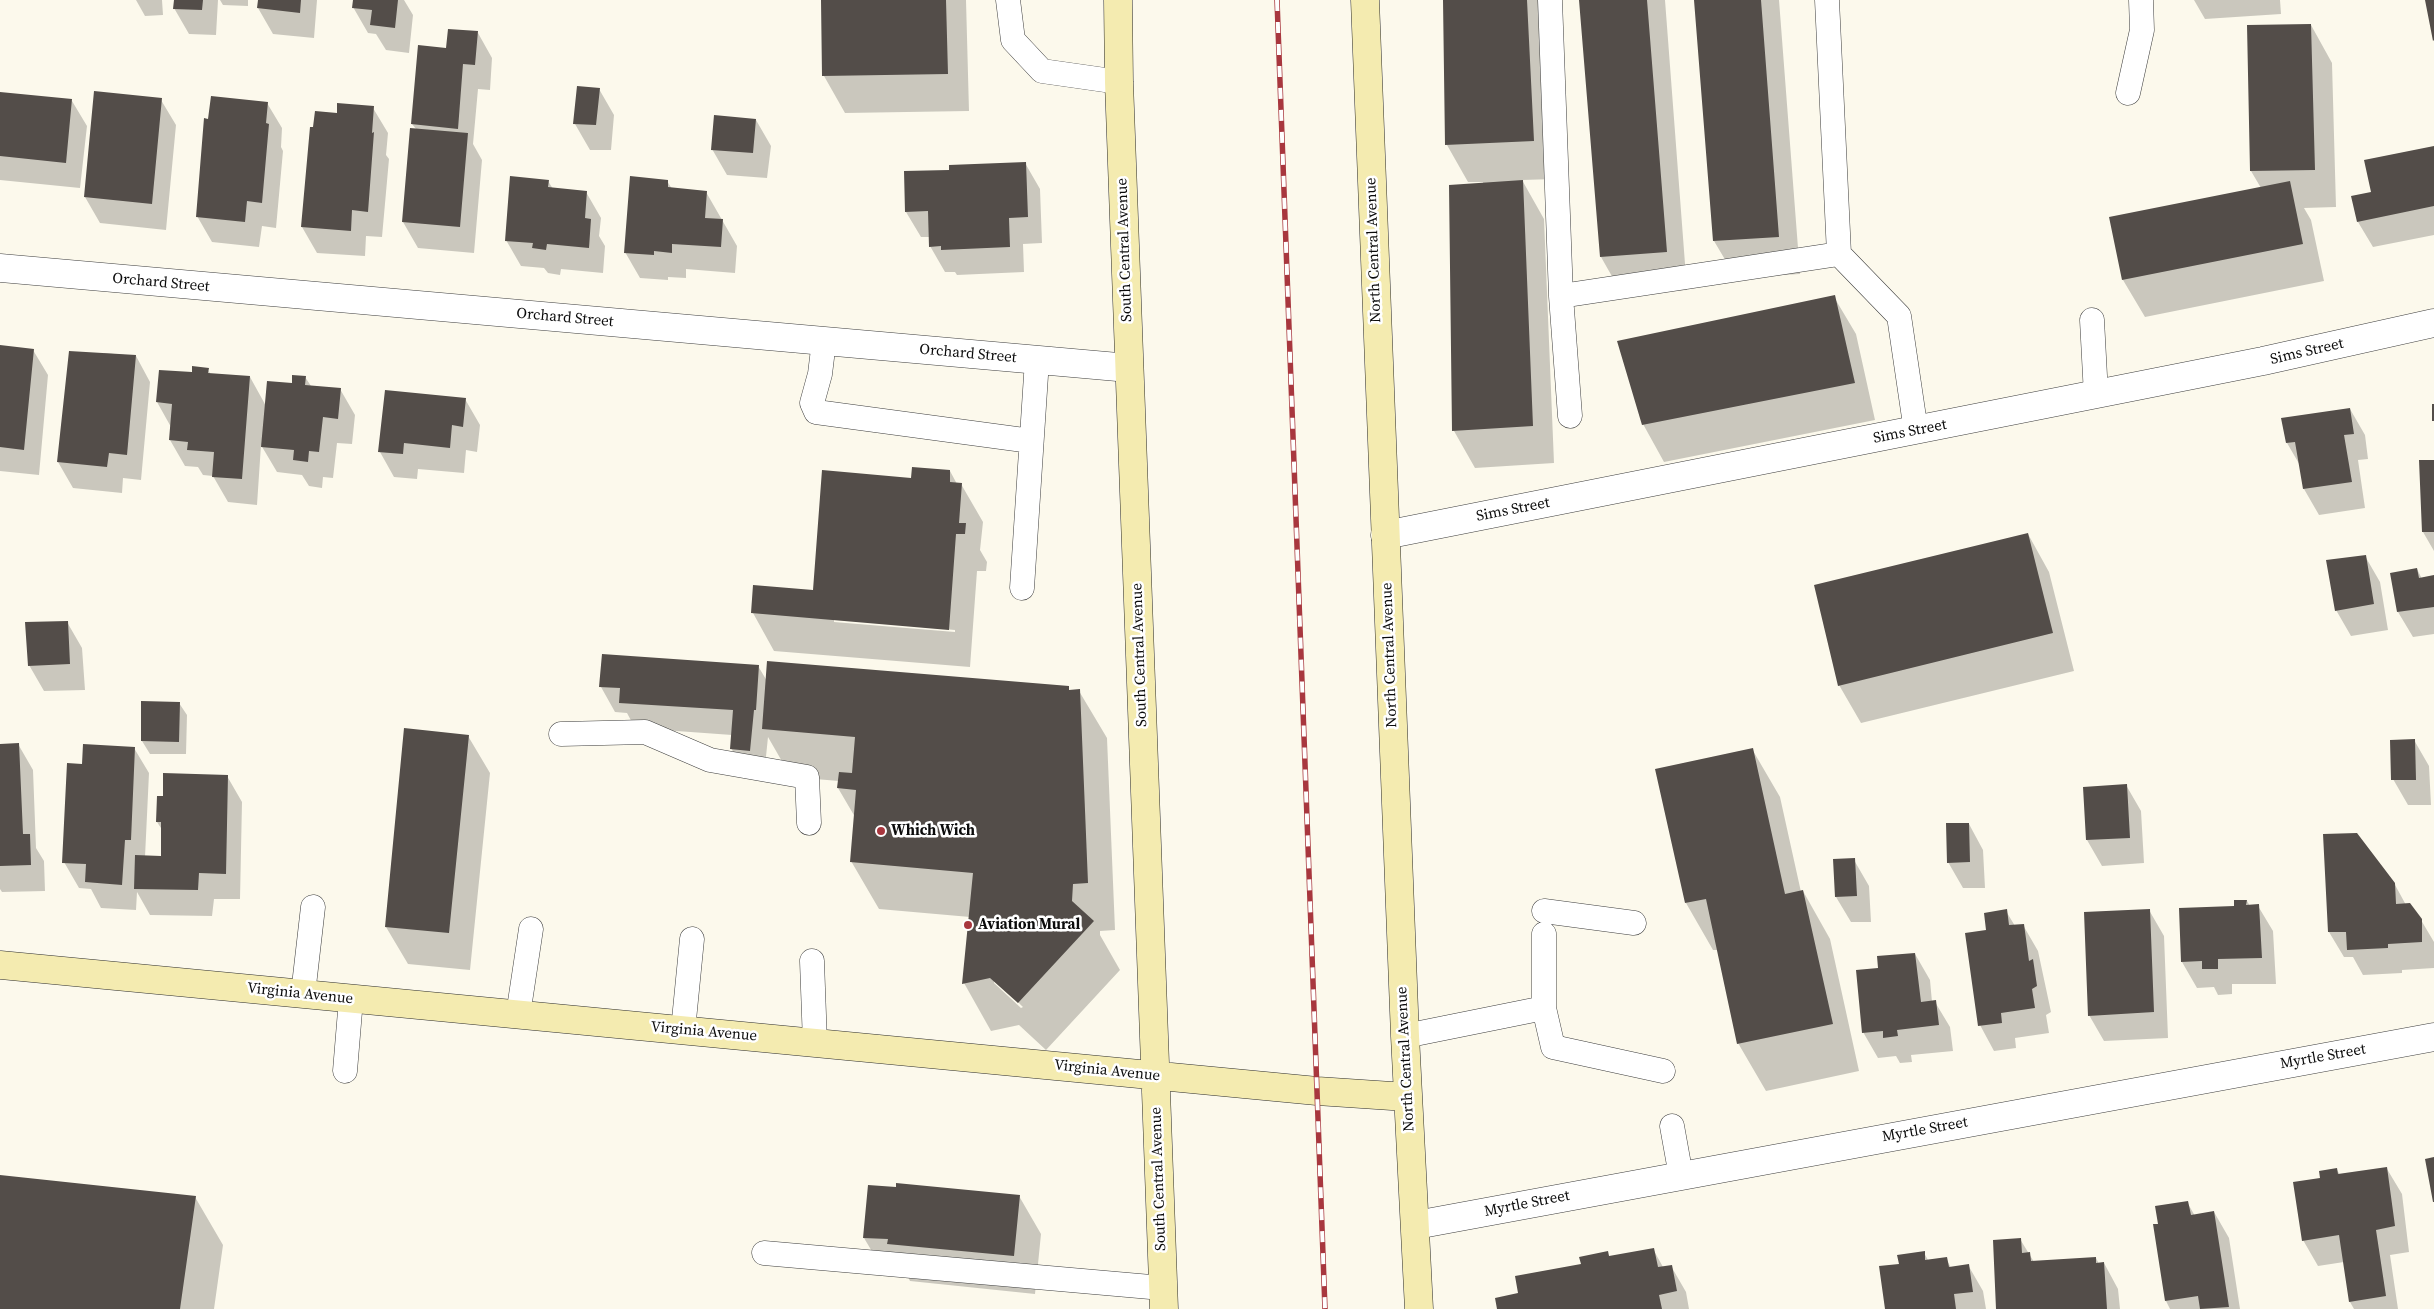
<!DOCTYPE html>
<html>
<head>
<meta charset="utf-8">
<style>
  body { margin:0 }
  canvas { display:block; background:#fcf9ec }
</style>
</head>
<body>
<canvas width="2434" height="1309"></canvas>
<script>
const context = document.querySelector('canvas').getContext('2d');
context.lineJoin = 'round';
function paint(path, color) { context.fillStyle = color; context.fill(path, 'evenodd'); }
function strokePath(path, color, width, dash) { context.strokeStyle = color; context.lineWidth = width; context.lineCap = dash ? 'butt' : 'round'; context.setLineDash(dash || []); context.stroke(path); }
function write(font, color, halo, rows, align = 'center') {
  context.font = font + ' "Source Serif 4",serif'; context.lineWidth = 5; context.setLineDash([]); context.textBaseline = 'middle'; context.strokeStyle = halo; context.fillStyle = color; for (const [text, x, y, turn = 0] of rows) {
    context.save(); context.translate(x, y); context.rotate((+turn || 0) * Math.PI / 180); context.textAlign = isNaN(turn) ? turn : align; if (halo) context.strokeText(text, 0, 0); context.fillText(text, 0, 0); context.restore();
  }
}
paint(new Path2D(`
  M 136,0 L 162,0 L 163,15 L 145,16 Z
  M 175,0 L 218,0 L 216,35 L 189,34 L 174,8 Z
  M 220,0 L 248,0 L 248,6 L 223,5 Z
  M 259,0 L 317,0 L 314,38 L 273,34 L 258,8 Z
  M 354,0 L 404,0 L 413,15 L 409,53 L 386,50 L 376,34 L 368,33 L 353,7 Z
  M 822,0 L 966,0 L 969,111 L 845,113 L 824,76 Z
  M 1444,0 L 1546,0 L 1555,179 L 1522,180 L 1544,219 L 1554,463 L 1475,468 L 1454,431 L 1483,184 L 1483,182 L 1468,182 L 1447,145 Z
  M 1581,0 L 1665,0 L 1687,290 L 1622,294 L 1601,257 Z
  M 1695,0 L 1779,0 L 1800,274 L 1736,278 L 1714,241 Z
  M 2194,0 L 2280,0 L 2281,14 L 2205,19 Z
  M 2311,25 L 2332,63 L 2336,207 L 2304,208 L 2311,220 L 2324,281 L 2145,317 L 2123,280 L 2111,218 L 2261,188 L 2251,171 Z
  M 478,33 L 492,58 L 490,90 L 478,89 L 473,144 L 482,160 L 474,253 L 418,248 L 403,222 L 416,129 L 412,124 L 447,50 Z
  M 599,89 L 614,115 L 611,150 L 590,150 L 575,124 Z
  M 0,94 L 72,101 L 87,126 L 80,188 L 0,180 Z
  M 161,100 L 176,125 L 166,230 L 100,223 L 85,197 Z
  M 267,103 L 282,128 L 281,147 L 283,151 L 276,228 L 262,226 L 259,247 L 212,242 L 197,216 Z
  M 373,108 L 388,133 L 386,155 L 389,159 L 382,237 L 366,236 L 365,256 L 317,253 L 302,227 L 338,114 Z
  M 756,120 L 771,146 L 767,178 L 727,175 L 712,149 Z
  M 2434,149 L 2434,235 L 2373,247 L 2358,222 L 2372,193 Z
  M 1025,163 L 1040,189 L 1042,243 L 1023,244 L 1024,272 L 957,275 L 955,272 L 945,272 L 930,246 L 930,237 L 921,237 L 906,212 L 951,171 Z
  M 548,181 L 553,189 L 586,192 L 601,218 L 599,236 L 605,246 L 603,273 L 561,269 L 560,275 L 548,273 L 544,268 L 521,266 L 506,240 Z
  M 667,181 L 672,189 L 706,192 L 737,246 L 735,273 L 686,269 L 686,278 L 668,277 L 668,280 L 640,278 L 625,252 Z
  M 1834,297 L 1856,334 L 1875,420 L 1664,462 L 1643,424 Z
  M 0,346 L 33,350 L 48,375 L 39,475 L 0,471 Z
  M 104,353 L 136,356 L 150,382 L 141,480 L 123,478 L 122,493 L 73,488 L 58,462 Z
  M 208,370 L 211,375 L 250,377 L 266,406 L 305,377 L 311,386 L 340,389 L 355,415 L 352,444 L 337,443 L 333,478 L 323,477 L 322,488 L 309,486 L 302,475 L 277,472 L 261,445 L 257,505 L 228,502 L 213,476 L 203,475 L 198,467 L 185,466 L 170,440 L 171,427 L 157,402 L 193,373 Z
  M 465,399 L 480,425 L 477,452 L 466,450 L 464,473 L 418,469 L 417,479 L 394,477 L 380,452 Z
  M 2350,409 L 2365,435 L 2368,459 L 2358,460 L 2365,508 L 2319,515 L 2304,489 L 2301,467 L 2287,443 L 2283,419 Z
  M 2434,461 L 2434,551 L 2423,532 L 2420,462 Z
  M 950,471 L 957,484 L 961,484 L 983,522 L 980,550 L 987,562 L 986,571 L 977,571 L 970,667 L 774,651 L 753,613 L 814,592 L 913,479 ZM 834,619 L 955,630 L 955,632 L 834,622 Z
  M 2028,534 L 2049,572 L 2074,671 L 1861,723 L 1839,685 Z
  M 2365,556 L 2380,582 L 2388,630 L 2351,636 L 2336,610 Z
  M 2417,569 L 2422,579 L 2434,576 L 2434,634 L 2413,637 L 2398,612 Z
  M 67,622 L 82,648 L 85,690 L 44,691 L 29,665 Z
  M 758,666 L 767,681 L 1068,688 L 1070,691 L 1079,691 L 1107,738 L 1115,930 L 1100,931 L 1100,935 L 1120,970 L 1046,1050 L 1019,1025 L 991,1031 L 964,983 L 970,917 L 879,909 L 851,861 L 855,817 L 838,788 L 839,781 L 791,777 L 768,737 L 764,776 L 746,774 L 731,748 L 732,735 L 635,728 L 627,713 L 615,712 L 601,687 ZM 994,979 L 1023,1007 L 1021,1008 L 994,983 Z
  M 179,703 L 187,715 L 186,754 L 150,754 L 142,741 Z
  M 468,736 L 490,773 L 470,970 L 408,964 L 386,927 Z
  M 2414,740 L 2429,766 L 2431,805 L 2408,805 L 2393,779 Z
  M 18,744 L 33,770 L 36,848 L 44,861 L 45,891 L 2,892 L 0,889 L 0,745 Z
  M 134,748 L 149,773 L 145,857 L 163,857 L 163,831 L 157,822 L 227,776 L 242,802 L 240,899 L 214,899 L 212,916 L 150,915 L 137,892 L 136,910 L 101,908 L 91,889 L 79,888 L 64,862 L 83,765 Z
  M 1752,749 L 1780,797 L 1801,892 L 1803,891 L 1830,939 L 1859,1071 L 1766,1091 L 1738,1043 L 1718,950 L 1713,950 L 1686,903 Z
  M 2126,785 L 2141,811 L 2144,863 L 2102,866 L 2087,840 L 2084,788 Z
  M 1969,824 L 1983,850 L 1985,888 L 1963,888 L 1948,862 Z
  M 1854,860 L 1869,886 L 1871,922 L 1851,922 L 1836,897 Z
  M 2394,883 L 2406,905 L 2421,920 L 2434,942 L 2434,968 L 2402,970 L 2402,973 L 2363,975 L 2353,957 L 2344,957 L 2329,932 Z
  M 2247,901 L 2250,906 L 2258,906 L 2273,931 L 2276,984 L 2232,984 L 2232,994 L 2218,995 L 2214,987 L 2197,988 L 2182,962 L 2236,907 Z
  M 2149,910 L 2164,936 L 2168,1038 L 2104,1041 L 2089,1015 Z
  M 2006,911 L 2015,926 L 2023,925 L 2038,951 L 2051,1012 L 2046,1015 L 2049,1033 L 2015,1038 L 2016,1048 L 1994,1051 L 1980,1025 L 1987,931 Z
  M 1915,954 L 1930,980 L 1932,1002 L 1935,1002 L 1950,1027 L 1953,1051 L 1911,1055 L 1912,1062 L 1900,1063 L 1896,1056 L 1878,1058 L 1863,1032 L 1879,969 Z
  M 2387,1169 L 2402,1194 L 2409,1252 L 2390,1255 L 2398,1309 L 2354,1309 L 2350,1302 L 2344,1262 L 2318,1266 L 2303,1240 L 2322,1179 L 2337,1170 L 2340,1175 Z
  M 0,1176 L 195,1197 L 223,1245 L 214,1309 L 0,1309 Z
  M 1019,1196 L 1041,1234 L 1035,1294 L 910,1281 L 908,1277 L 886,1275 L 864,1238 Z
  M 2187,1202 L 2195,1216 L 2214,1212 L 2229,1238 L 2240,1309 L 2170,1309 L 2166,1301 L 2154,1225 L 2159,1225 Z
  M 2020,1239 L 2034,1262 L 2096,1258 L 2099,1264 L 2104,1263 L 2118,1289 L 2120,1309 L 1997,1309 Z
  M 1653,1249 L 1663,1267 L 1671,1266 L 1686,1292 L 1689,1309 L 1499,1309 L 1519,1294 L 1607,1253 L 1610,1257 Z
  M 1924,1253 L 1928,1260 L 1946,1258 L 1951,1268 L 1968,1265 L 1983,1291 L 1986,1309 L 1886,1309 L 1900,1265 Z`), '#0003');
paint(new Path2D(`
  M 174,0 L 203,0 L 202,10 L 173,9 Z
  M 258,0 L 301,0 L 300,13 L 257,8 Z
  M 353,0 L 398,0 L 395,28 L 370,25 L 372,10 L 352,8 Z
  M 821,0 L 946,0 L 948,74 L 822,76 Z
  M 1443,0 L 1527,0 L 1534,141 L 1445,145 Z
  M 1579,0 L 1647,0 L 1667,252 L 1600,257 Z
  M 1694,0 L 1761,0 L 1779,237 L 1713,241 Z
  M 2425,0 L 2434,0 L 2434,40 L 2433,41 Z
  M 2311,24 L 2315,170 L 2250,171 L 2247,25 Z
  M 448,29 L 478,31 L 475,65 L 463,64 L 458,129 L 411,124 L 418,45 L 446,48 Z
  M 577,86 L 600,88 L 596,125 L 573,124 Z
  M 94,91 L 162,98 L 152,204 L 84,197 Z
  M 0,92 L 72,99 L 66,163 L 0,156 Z
  M 211,96 L 268,102 L 266,123 L 269,124 L 262,203 L 247,201 L 245,222 L 196,217 L 204,118 L 208,119 Z
  M 337,103 L 374,106 L 372,133 L 374,132 L 368,212 L 352,210 L 351,231 L 301,227 L 310,127 L 313,127 L 315,111 L 337,113 Z
  M 714,115 L 756,119 L 753,153 L 711,150 Z
  M 410,128 L 468,133 L 460,227 L 402,222 Z
  M 2434,146 L 2434,206 L 2357,222 L 2351,196 L 2371,192 L 2364,160 Z
  M 1026,162 L 1028,217 L 1009,218 L 1010,247 L 941,250 L 941,246 L 929,247 L 928,211 L 905,212 L 904,171 L 949,170 L 949,165 Z
  M 510,176 L 549,180 L 548,187 L 587,191 L 585,218 L 591,219 L 589,248 L 547,244 L 546,250 L 532,248 L 533,243 L 505,241 Z
  M 630,176 L 668,180 L 668,187 L 707,191 L 705,218 L 723,219 L 721,247 L 672,244 L 672,253 L 654,251 L 654,255 L 624,253 Z
  M 1523,180 L 1533,426 L 1452,431 L 1449,185 Z
  M 2290,181 L 2303,244 L 2122,280 L 2109,217 Z
  M 1835,295 L 1855,383 L 1642,425 L 1617,341 Z
  M 0,345 L 34,349 L 24,450 L 0,447 Z
  M 69,351 L 136,355 L 127,455 L 109,453 L 107,467 L 57,462 Z
  M 192,366 L 209,368 L 208,373 L 250,376 L 242,479 L 212,477 L 214,452 L 187,450 L 188,442 L 169,440 L 172,404 L 156,402 L 159,370 L 192,372 Z
  M 292,375 L 306,376 L 305,385 L 341,388 L 338,419 L 323,417 L 319,452 L 309,451 L 308,462 L 293,460 L 294,450 L 261,447 L 267,381 L 292,383 Z
  M 385,390 L 466,398 L 463,427 L 452,425 L 450,448 L 404,443 L 403,454 L 378,452 Z
  M 2432,404 L 2434,404 L 2434,421 L 2432,421 Z
  M 2350,408 L 2354,434 L 2344,435 L 2352,482 L 2303,489 L 2295,442 L 2286,443 L 2281,418 Z
  M 2419,460 L 2434,460 L 2434,532 L 2422,532 Z
  M 912,467 L 950,470 L 950,482 L 962,483 L 959,523 L 966,523 L 965,534 L 956,534 L 949,630 L 751,613 L 753,585 L 813,590 L 822,470 L 911,478 Z
  M 2028,533 L 2053,633 L 1838,686 L 1814,585 Z
  M 2366,555 L 2374,604 L 2335,611 L 2326,560 Z
  M 2417,568 L 2419,578 L 2434,575 L 2434,607 L 2397,612 L 2390,573 Z
  M 68,621 L 70,664 L 28,666 L 25,622 Z
  M 602,654 L 759,665 L 756,710 L 754,710 L 750,751 L 730,749 L 733,710 L 619,703 L 620,688 L 599,687 Z
  M 767,661 L 1069,686 L 1069,690 L 1080,689 L 1088,883 L 1073,884 L 1072,901 L 1094,921 L 1018,1003 L 990,978 L 962,984 L 973,873 L 850,862 L 856,790 L 837,788 L 839,772 L 852,773 L 855,737 L 762,729 Z
  M 141,701 L 180,702 L 179,742 L 141,741 Z
  M 404,728 L 469,735 L 449,933 L 385,927 Z
  M 2415,739 L 2416,780 L 2391,780 L 2390,740 Z
  M 19,743 L 23,834 L 30,834 L 31,865 L 0,866 L 0,744 Z
  M 83,744 L 135,747 L 131,840 L 125,840 L 122,885 L 85,882 L 86,864 L 62,863 L 67,763 L 82,764 Z
  M 1753,748 L 1785,894 L 1803,890 L 1833,1024 L 1737,1044 L 1706,899 L 1685,903 L 1655,769 Z
  M 163,773 L 228,775 L 226,874 L 199,873 L 198,890 L 134,889 L 135,855 L 161,856 L 161,822 L 156,822 L 157,796 L 163,796 Z
  M 2127,784 L 2130,838 L 2086,840 L 2083,787 Z
  M 1946,823 L 1969,823 L 1970,862 L 1947,863 Z
  M 2357,833 L 2395,883 L 2396,904 L 2410,903 L 2422,919 L 2422,942 L 2388,944 L 2388,948 L 2347,950 L 2346,932 L 2328,932 L 2323,834 Z
  M 1855,858 L 1857,896 L 1835,897 L 1833,859 Z
  M 2234,900 L 2247,900 L 2246,905 L 2259,904 L 2262,958 L 2218,959 L 2218,969 L 2202,969 L 2202,961 L 2181,962 L 2179,908 L 2234,906 Z
  M 2007,909 L 2009,925 L 2024,924 L 2029,961 L 2033,959 L 2037,986 L 2032,989 L 2035,1008 L 2001,1013 L 2002,1023 L 1978,1026 L 1965,933 L 1986,930 L 1984,913 Z
  M 2150,909 L 2154,1012 L 2088,1016 L 2084,912 Z
  M 1915,953 L 1921,1002 L 1936,1000 L 1939,1025 L 1897,1030 L 1898,1036 L 1883,1038 L 1883,1031 L 1862,1033 L 1856,970 L 1878,968 L 1877,956 Z
  M 2434,1157 L 2434,1202 L 2433,1202 L 2425,1159 Z
  M 2387,1167 L 2395,1226 L 2376,1230 L 2386,1296 L 2349,1302 L 2339,1235 L 2302,1241 L 2293,1182 L 2320,1178 L 2319,1171 L 2337,1168 L 2338,1174 Z
  M 0,1175 L 196,1196 L 180,1309 L 0,1309 Z
  M 896,1183 L 1020,1195 L 1014,1256 L 887,1244 L 888,1239 L 863,1238 L 868,1185 L 896,1187 Z
  M 2188,1201 L 2191,1215 L 2214,1211 L 2229,1307 L 2200,1309 L 2198,1296 L 2165,1301 L 2153,1224 L 2158,1224 L 2155,1206 Z
  M 2021,1238 L 2022,1253 L 2030,1252 L 2031,1261 L 2096,1257 L 2096,1263 L 2104,1262 L 2107,1309 L 1996,1309 L 1993,1240 Z
  M 1654,1248 L 1658,1267 L 1672,1265 L 1677,1291 L 1659,1295 L 1662,1309 L 1497,1309 L 1495,1298 L 1518,1293 L 1515,1276 L 1581,1264 L 1579,1257 L 1608,1251 L 1609,1256 Z
  M 1925,1251 L 1925,1260 L 1947,1257 L 1949,1267 L 1969,1264 L 1973,1292 L 1954,1294 L 1956,1309 L 1885,1309 L 1879,1266 L 1899,1264 L 1897,1255 Z`), '#534d49');
const lane = new Path2D(`
  M 1008,0 L 1013,40 L 1042,71 L 1119,82
  M 1550,0 L 1561,296 L 1839,254
  M 1827,0 L 1839,254 L 1899,316 L 1916,431
  M 2128,93 L 2142,30 L 2141,0
  M 1561,296 L 1570,416
  M 2092,320 L 2096,395
  M 824,341 L 820,374 L 812,403 L 816,412 L 1031,441
  M 1022,588 L 1037,360
  M 561,734 L 645,732 L 710,760 L 807,777 L 809,823
  M 1544,911 L 1634,923
  M 812,961 L 815,1043
  M 303,994 L 313,907
  M 1544,1008 L 1553,1047 L 1663,1071
  M 518,1015 L 531,929
  M 683,1030 L 692,939
  M 1405,1036 L 1544,1008 L 1544,934
  M 345,1071 L 351,999
  M 1672,1126 L 1681,1176
  M 764,1253 L 1162,1288`);
const street = new Path2D(`
  M 0,268 L 1129,368
  M 1385,535 L 2263,361 L 2434,323
  M 1416,1225 L 2434,1037`);
const secondary = new Path2D(`
  M 1118,0 L 1119,82 L 1164,1309
  M 1365,0 L 1405,1036 L 1419,1309
  M 0,965 L 1317,1091 L 1407,1097`);
strokePath(lane, '#3e3e3e', 25);
strokePath(street, '#3e3e3e', 29);
strokePath(secondary, '#2d2d2d', 29);
strokePath(lane, '#fff', 24);
strokePath(street, '#fff', 28);
strokePath(secondary, '#f4ebb0', 28);
const rail = new Path2D(`
  M 1277,0 L 1325,1309`);
strokePath(rail, '#a8373e', 5.5);
strokePath(rail, '#fff', 4, [11]);
for (const [x, y, r, color] of [
  [881,831,5,"#a8373e"],
  [968,925,5,"#a8373e"]
]) { const dot = new Path2D(); dot.arc(x, y, r, 0, 2 * Math.PI); context.fillStyle = color; context.fill(dot); strokePath(dot, '#fff', 2); }
write('15px', '#0b0b0b', '#fff', [
  ["South Central Avenue",1125,250,-92],
  ["North Central Avenue",1374,250,-92],
  ["Orchard Street",161,283,5],
  ["Orchard Street",565,318,5],
  ["Sims Street",2307,352,-13],
  ["Orchard Street",968,354,5],
  ["Sims Street",1910,432,-11],
  ["Sims Street",1513,510,-11],
  ["South Central Avenue",1140,655,-92],
  ["North Central Avenue",1390,655,-92],
  ["Virginia Avenue",300,994,6],
  ["Virginia Avenue",704,1032,5],
  ["Myrtle Street",2323,1057,-10],
  ["North Central Avenue",1406,1059,-93],
  ["Virginia Avenue",1107,1071,6],
  ["Myrtle Street",1925,1130,-10],
  ["South Central Avenue",1159,1179,-92],
  ["Myrtle Street",1527,1204,-11]
]);
write('bold 15px', '#0b0b0b', '#fff', [
  ["Which Wich",891,831],
  ["Aviation Mural",978,925]
], 'left');
</script>
</body>
</html>
